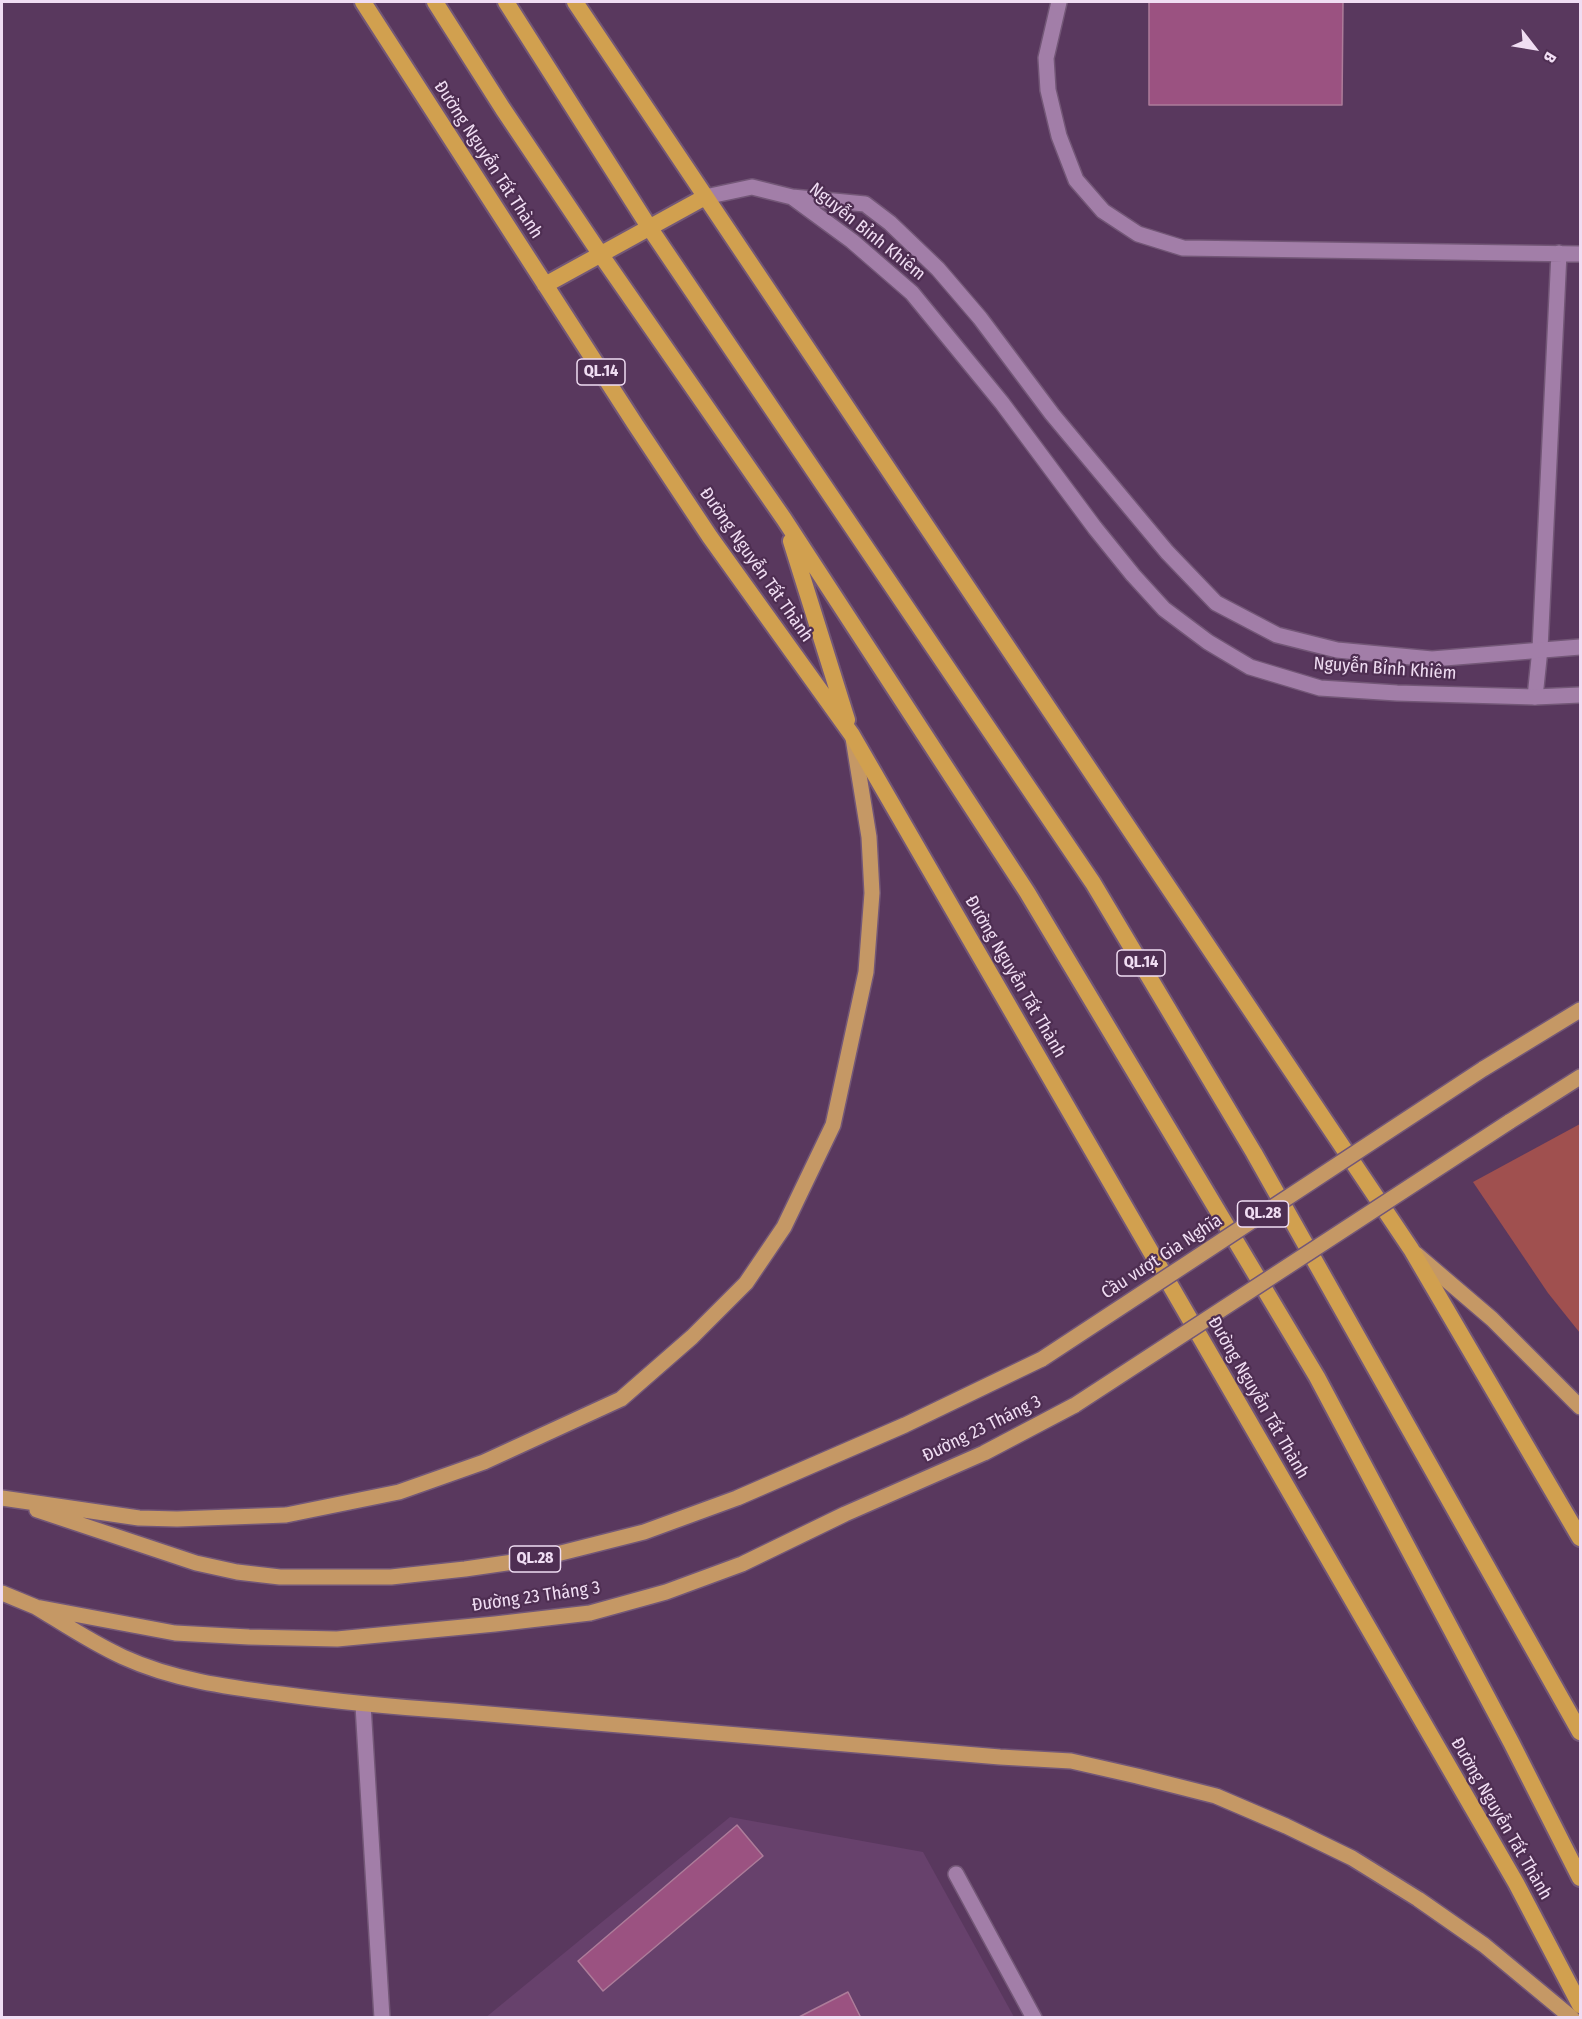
<!DOCTYPE html>
<html>
<head>
<meta charset="utf-8">
<style>
  body { margin:0 }
  #map { position:relative; width:1582px; height:2019px; overflow:hidden; background:#59385e; font-family:"Fira Sans Condensed",sans-serif }
  canvas { display:block }
  .frame { position:absolute; inset:0; border:3px solid #f0ddf3; pointer-events:none }
  .north { position:absolute; left:1504px; top:18px; width:60px; height:60px; -webkit-text-stroke:4px #4e2e52; paint-order:stroke; rotate:121deg; font-size:16px; font-weight:700; line-height:24px; text-align:center; color:#f0ddf3 }
  .north::after { content:''; display:block; margin:auto; width:21px; height:27px; background:#f0ddf3; clip-path:polygon(50% 0,100% 100%,50% 72%,0 100%) }
</style>
</head>
<body>
<div id="map">
<canvas width="1582" height="2019"></canvas>
<div class="frame"></div>
<div class="north">B</div>
</div>
<script>
const context = document.querySelector('canvas').getContext('2d');
context.lineJoin = 'round';
function paint(path, color) { context.fillStyle = color; context.fill(path, 'evenodd'); }
function strokePath(path, color, width, dash) { context.strokeStyle = color; context.lineWidth = width; context.lineCap = dash ? 'butt' : 'round'; context.setLineDash(dash || []); context.stroke(path); }
function write(font, color, halo, rows, align = 'center') {
  context.font = font + ' "Fira Sans Condensed",sans-serif'; context.lineWidth = 4.5; context.setLineDash([]); context.textBaseline = 'middle'; context.strokeStyle = halo; context.fillStyle = color; for (const [text, x, y, turn = 0] of rows) {
    context.save(); context.translate(x, y); context.rotate((+turn || 0) * Math.PI / 180); context.textAlign = isNaN(turn) ? turn : align; if (halo) context.strokeText(text, 0, 0); context.fillText(text, 0, 0); context.restore();
  }
}
paint(new Path2D(`
  M 730,1817 L 923,1852 L 1014,2017 L 485,2018 Z`), '#67416c');
paint(new Path2D(`
  M 1580,1124 L 1580,1333 L 1548,1293 L 1473,1182 Z`), '#a0504f');
const building = new Path2D(`
  M 1149,2 L 1343,2 L 1342,105 L 1149,105 Z
  M 737,1825 L 763,1856 L 603,1991 L 578,1961 Z
  M 848,1992 L 861,2018 L 797,2018 Z`);
paint(building, '#9b5281');
strokePath(building, '#ad7c9a', 1.5);
const service = new Path2D(`
  M 1059,2 L 1046,58 L 1048,90 L 1059,136 L 1076,180 L 1103,211 L 1138,234 L 1183,248 L 1580,254
  M 1535,697 L 1540,649 L 1559,253`);
const minor = new Path2D(`
  M 705,197 L 752,187 L 792,197 L 865,204 L 890,223 L 938,269 L 980,318 L 1052,414 L 1167,552 L 1216,603 L 1277,635 L 1337,650 L 1432,659 L 1580,647
  M 792,197 L 852,241 L 912,293 L 1002,403 L 1095,528 L 1133,575 L 1164,609 L 1208,642 L 1250,667 L 1320,688 L 1397,693 L 1535,697 L 1580,695
  M 363,1705 L 382,2018
  M 956,1874 L 1034,2018`);
const primary = new Path2D(`
  M 1483,1069 L 1580,1010
  M 1509,1122 L 1580,1077
  M 1416,1254 L 1492,1319 L 1580,1407
  M 2,1498 L 139,1518 L 177,1519 L 286,1515 L 399,1492 L 484,1462 L 621,1399 L 692,1337 L 746,1283 L 784,1227 L 833,1125 L 866,972 L 872,893 L 869,837 L 853,738
  M 37,1510 L 196,1563 L 237,1572 L 280,1577 L 391,1577 L 465,1569 L 541,1558 L 644,1532 L 737,1498 L 905,1425 L 1042,1359
  M 2,1593 L 36,1607 L 175,1633 L 249,1637 L 337,1639 L 495,1624 L 590,1613 L 666,1592 L 742,1564 L 845,1514 L 984,1453 L 1075,1405
  M 36,1607 C 64,1624 92,1643 123,1657 C 173,1680 227,1687 281,1694 C 339,1702 395,1707 453,1711 L 1000,1757 L 1071,1761 L 1137,1776 L 1216,1796 L 1286,1826 L 1352,1858 L 1418,1899 L 1484,1945 L 1572,2018`);
const trunk = new Path2D(`
  M 363,2 L 635,424 L 710,537 L 852,735 L 1516,1883 L 1580,2005
  M 435,2 L 503,109 L 601,255 L 784,519 L 1027,892 L 1317,1377 L 1511,1742 L 1580,1878
  M 506,2 L 649,227 L 1093,883 L 1254,1153 L 1580,1732
  M 575,2 L 1411,1249 L 1580,1538
  M 545,285 L 705,197
  M 791,541 L 847,720`);
strokePath(service, '#735777', 18);
strokePath(minor, '#735777', 18);
strokePath(primary, '#735777', 18);
strokePath(trunk, '#735777', 20);
strokePath(service, '#a27ea8', 15);
strokePath(minor, '#a27ea8', 15);
strokePath(primary, '#c59865', 15);
strokePath(trunk, '#d1a04f', 16);
const primaryBridge = new Path2D(`
  M 1042,1359 L 1483,1069
  M 1075,1405 L 1509,1122`);
strokePath(primaryBridge, '#735777', 18, []);
strokePath(primaryBridge, '#c59865', 15);
for (const [x, y, w] of [
  [601,372,48],
  [1141,963,48],
  [1263,1214,51],
  [535,1559,51]
]) { const box = new Path2D(); box.roundRect(x - w / 2, y - 13, w, 26, 4.5); context.fillStyle = '#4e2e52'; context.fill(box); strokePath(box, '#f0ddf3', 1.5); }
write('bold 16px', '#f0ddf3', null, [
  ["QL.14",601,372],
  ["QL.14",1141,963],
  ["QL.28",1263,1214],
  ["QL.28",535,1559]
]);
write('18px', '#f0ddf3', '#4e2e52', [
  ["Đường Nguyễn Tất Thành",488,160,57],
  ["Nguyễn Bỉnh Khiêm",867,232,39],
  ["Đường Nguyễn Tất Thành",756,565,55],
  ["Nguyễn Bỉnh Khiêm",1385,669,4],
  ["Đường Nguyễn Tất Thành",1015,977,60],
  ["Cầu vượt Gia Nghĩa",1162,1257,-33],
  ["Đường Nguyễn Tất Thành",1258,1398,60],
  ["Đường 23 Tháng 3",982,1429,-26],
  ["Đường 23 Tháng 3",536,1597,-8],
  ["Đường Nguyễn Tất Thành",1501,1819,60]
]);
</script>
</body>
</html>
